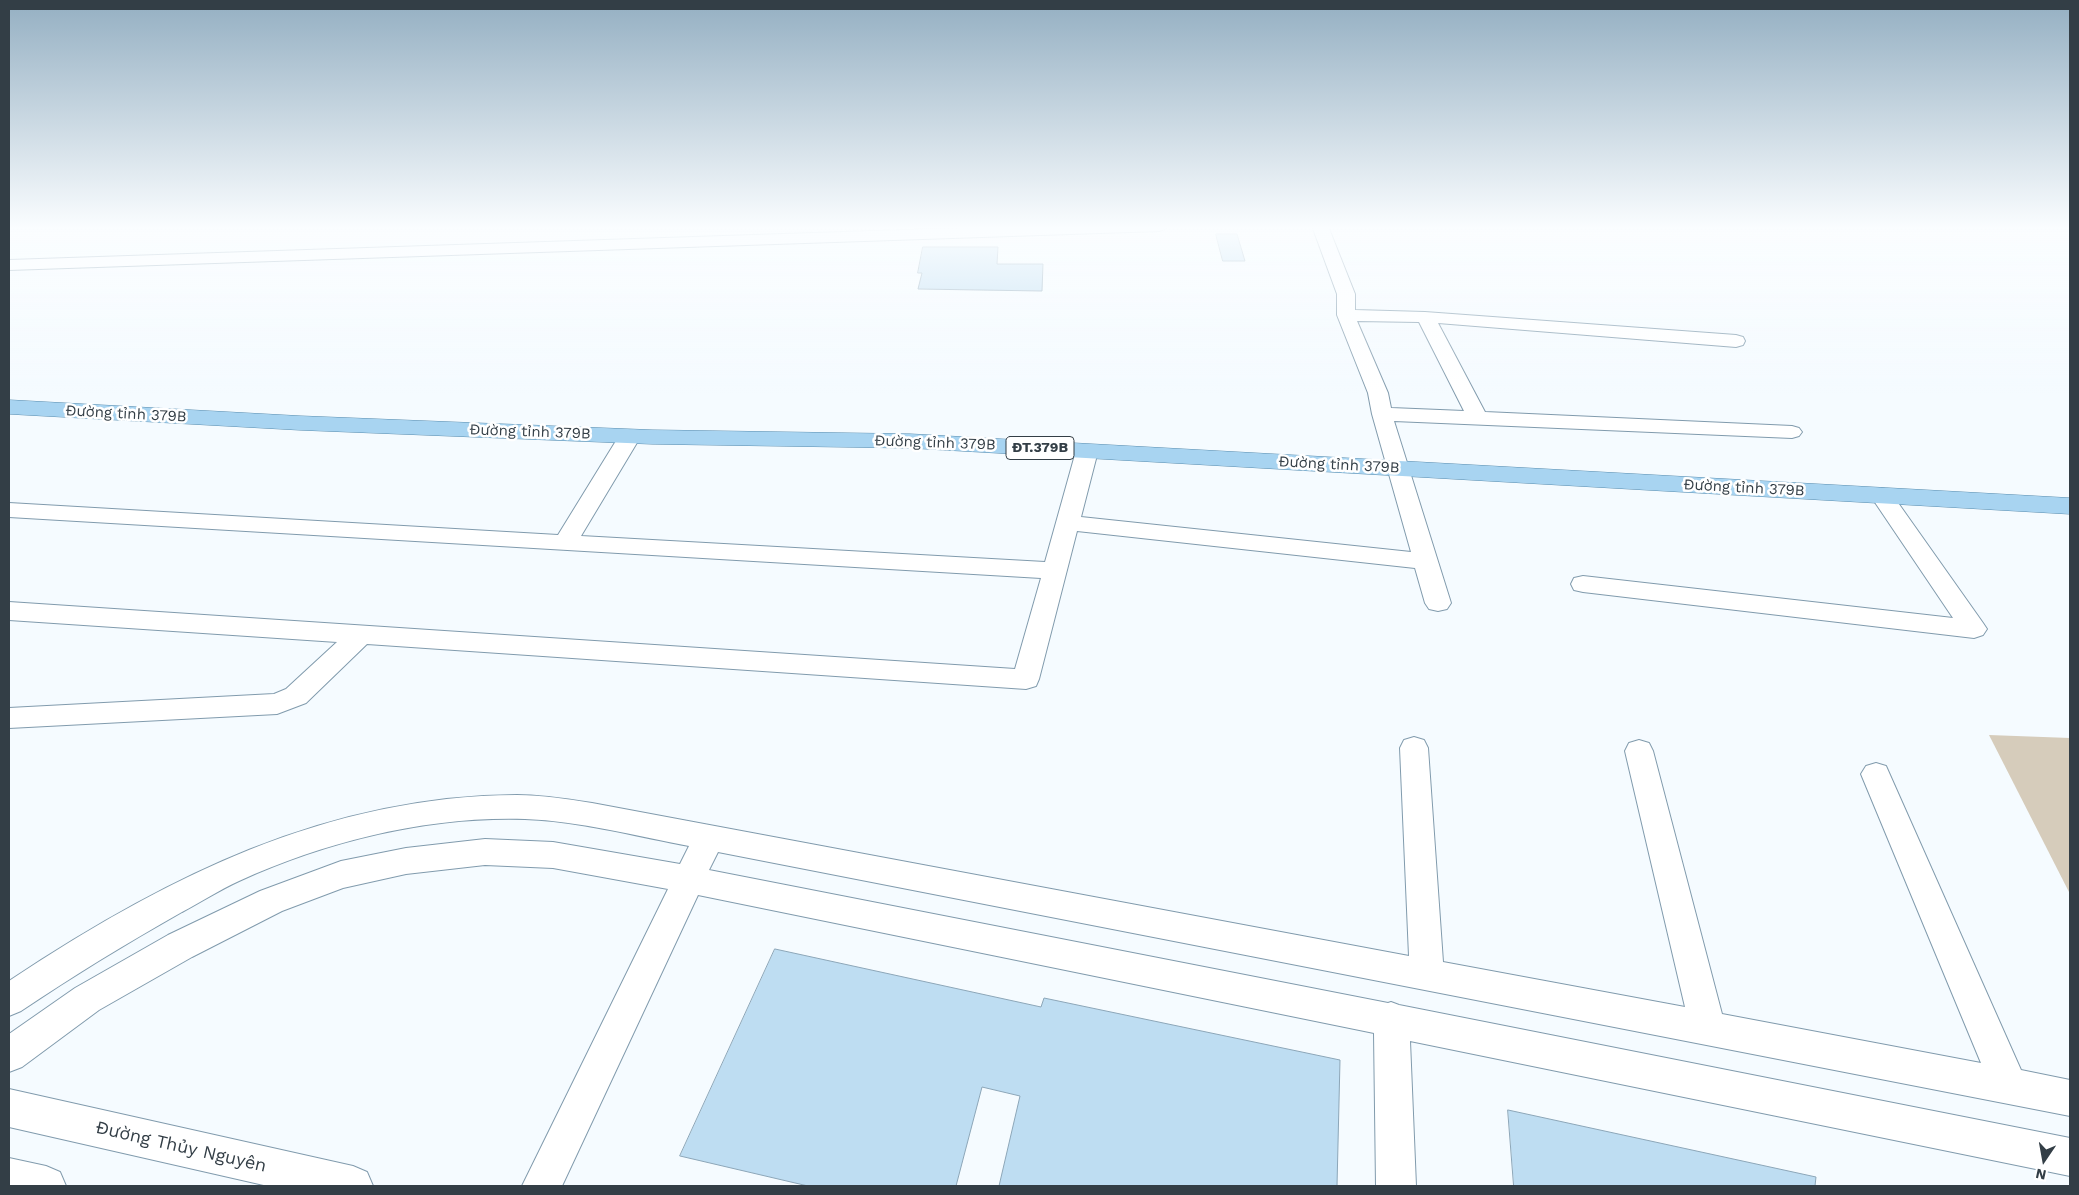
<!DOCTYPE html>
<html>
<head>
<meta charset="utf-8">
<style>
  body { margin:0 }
  #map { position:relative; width:2079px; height:1195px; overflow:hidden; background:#f5fbff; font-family:"Work Sans",sans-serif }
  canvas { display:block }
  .frame { position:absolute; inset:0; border:10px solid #333e46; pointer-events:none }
  .north { position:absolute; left:2019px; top:1135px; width:50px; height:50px; -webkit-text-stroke:4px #fff; paint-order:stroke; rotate:192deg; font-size:14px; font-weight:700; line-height:20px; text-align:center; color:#333e46 }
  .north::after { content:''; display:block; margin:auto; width:18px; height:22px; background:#333e46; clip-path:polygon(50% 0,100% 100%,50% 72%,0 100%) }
</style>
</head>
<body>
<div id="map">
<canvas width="2079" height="1195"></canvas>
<div class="frame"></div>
<div class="north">N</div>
</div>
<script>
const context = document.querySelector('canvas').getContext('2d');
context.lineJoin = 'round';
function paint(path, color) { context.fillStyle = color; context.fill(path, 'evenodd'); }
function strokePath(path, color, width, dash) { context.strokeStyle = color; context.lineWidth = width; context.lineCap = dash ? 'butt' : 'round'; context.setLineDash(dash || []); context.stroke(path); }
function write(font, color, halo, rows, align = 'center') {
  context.font = font + ' "Work Sans",sans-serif'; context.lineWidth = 5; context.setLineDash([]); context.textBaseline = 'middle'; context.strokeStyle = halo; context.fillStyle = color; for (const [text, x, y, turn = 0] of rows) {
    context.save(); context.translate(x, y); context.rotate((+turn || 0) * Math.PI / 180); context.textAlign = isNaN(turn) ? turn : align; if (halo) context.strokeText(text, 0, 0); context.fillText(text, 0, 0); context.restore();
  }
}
paint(new Path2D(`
  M 1989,735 L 2070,738 L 2070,894 Z`), '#d6ccbb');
const building = new Path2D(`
  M 1216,234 L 1237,234 L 1245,261 L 1223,261 Z
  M 923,247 L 998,247 L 997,264 L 1043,264 L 1042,291 L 918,289 L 922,273 L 918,273 Z
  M 775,949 L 1041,1007 L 1044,998 L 1340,1060 L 1337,1186 L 999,1186 L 1020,1096 L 982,1087 L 956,1186 L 808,1186 L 680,1156 Z
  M 1508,1110 L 1816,1177 L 1815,1186 L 1514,1186 Z`);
paint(building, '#beddf2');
strokePath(building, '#8ca6b8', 1);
const minor = new Path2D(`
  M 1021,226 L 1167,226 L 1165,229 L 1159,231 L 9,270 L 9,260 Z
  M 1312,226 L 1328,226 L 1355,294 L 1355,310 L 1425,312 L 1736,335 L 1743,337 L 1745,341 L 1743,345 L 1736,347 L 1438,323 L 1485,412 L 1792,426 L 1799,428 L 1802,432 L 1799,436 L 1792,438 L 1394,421 L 1451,603 L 1447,609 L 1438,611 L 1429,609 L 1425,603 L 1415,568 L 1077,531 L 1039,679 L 1036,686 L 1026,689 L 367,644 L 306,703 L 277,714 L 9,728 L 9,708 L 274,694 L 286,689 L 337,642 L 9,620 L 9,602 L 1015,669 L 1041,578 L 9,517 L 9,503 L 558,535 L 619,436 L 623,432 L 630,430 L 637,432 L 641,436 L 581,536 L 1045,562 L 1076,451 L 1079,446 L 1087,445 L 1095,446 L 1098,451 L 1081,517 L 1411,552 L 1372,414 L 1368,393 L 1337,315 L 1337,294 ZM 1357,321 L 1419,322 L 1464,411 L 1391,408 L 1388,393 Z
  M 1881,488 L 1889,490 L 1983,623 L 1987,629 L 1983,635 L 1974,638 L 1583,592 L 1574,590 L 1571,584 L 1574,578 L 1583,576 L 1953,618 L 1870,495 L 1873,490 Z
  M 1414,737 L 1424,740 L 1428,748 L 1443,962 L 1685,1007 L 1625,751 L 1629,743 L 1639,740 L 1649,743 L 1653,751 L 1722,1014 L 1981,1063 L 1861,774 L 1866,766 L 1876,763 L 1886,766 L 2021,1070 L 2070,1080 L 2070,1116 L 718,852 L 709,870 L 1388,1003 L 1391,1002 L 1399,1005 L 2070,1138 L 2070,1176 L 1410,1041 L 1416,1186 L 1376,1186 L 1374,1033 L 698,895 L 562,1186 L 522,1186 L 668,889 L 553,868 L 485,865 L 406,874 L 343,888 L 282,911 L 192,957 L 99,1010 L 22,1067 L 9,1072 L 9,1034 L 75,988 L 168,935 L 260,891 L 341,861 L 406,848 L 485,839 L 553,842 L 680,864 L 689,846 C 635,836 580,821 525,819 C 428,816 327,841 239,881 C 219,890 201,902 182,912 C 127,943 73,976 21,1011 L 9,1016 L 9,981 C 164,878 326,796 517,795 C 542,795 567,799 592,803 L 1409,956 L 1400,748 L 1404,740 Z
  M 9,1089 L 353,1166 L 367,1172 L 373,1186 L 268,1186 L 9,1127 Z
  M 9,1158 L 46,1166 L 60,1172 L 66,1186 L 9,1186 Z`);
const major = new Path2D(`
  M 9,400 L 300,416 L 652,430 L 910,434 L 2070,498 L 2070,514 L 910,448 L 652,444 L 300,430 L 9,414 Z`);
strokePath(minor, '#819bad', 2);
strokePath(major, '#598daf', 1);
paint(minor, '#fff');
paint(major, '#a8d4f1');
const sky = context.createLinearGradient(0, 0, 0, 393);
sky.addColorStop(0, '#94afc2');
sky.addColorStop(0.58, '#fafdff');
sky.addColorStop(1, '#fafdff00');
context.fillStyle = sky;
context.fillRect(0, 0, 2079, 393);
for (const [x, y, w] of [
  [1040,448,68]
]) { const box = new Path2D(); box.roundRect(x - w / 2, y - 11.5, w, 23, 4); context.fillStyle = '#fff'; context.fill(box); strokePath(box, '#333e46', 1); }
write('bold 14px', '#333e46', null, [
  ["ĐT.379B",1040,448]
]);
write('15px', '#333e46', '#fff', [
  ["Đường tỉnh 379B",126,414,3],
  ["Đường tỉnh 379B",530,432,2],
  ["Đường tỉnh 379B",935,443,2],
  ["Đường tỉnh 379B",1339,465,3],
  ["Đường tỉnh 379B",1744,488,3]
]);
write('18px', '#333e46', '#fff', [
  ["Đường Thủy Nguyên",181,1147,13]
]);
</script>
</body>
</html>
